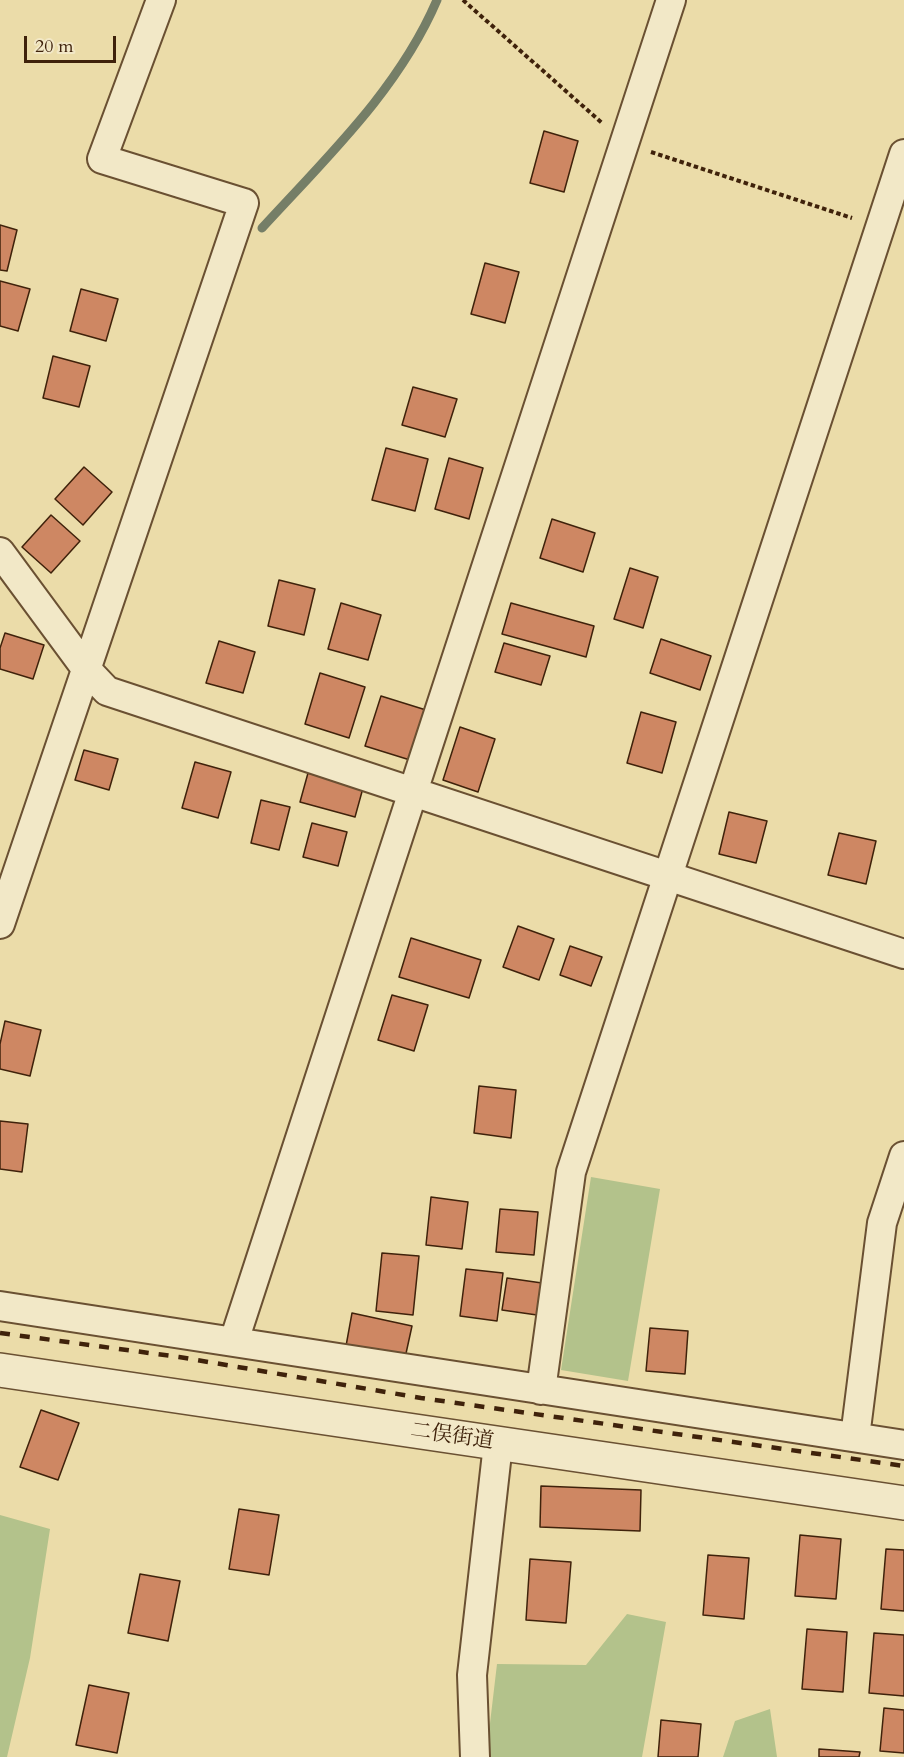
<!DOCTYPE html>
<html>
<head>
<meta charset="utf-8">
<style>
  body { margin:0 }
  #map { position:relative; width:904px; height:1757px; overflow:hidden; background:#ebdca9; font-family:Cardo,serif }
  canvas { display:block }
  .scale { position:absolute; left:24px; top:36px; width:92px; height:27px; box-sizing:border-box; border:3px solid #3f220b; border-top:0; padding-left:8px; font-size:18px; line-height:21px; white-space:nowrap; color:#3f220b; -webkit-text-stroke:4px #f2e8c7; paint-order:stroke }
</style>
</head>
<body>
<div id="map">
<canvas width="904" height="1757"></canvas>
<div class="scale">20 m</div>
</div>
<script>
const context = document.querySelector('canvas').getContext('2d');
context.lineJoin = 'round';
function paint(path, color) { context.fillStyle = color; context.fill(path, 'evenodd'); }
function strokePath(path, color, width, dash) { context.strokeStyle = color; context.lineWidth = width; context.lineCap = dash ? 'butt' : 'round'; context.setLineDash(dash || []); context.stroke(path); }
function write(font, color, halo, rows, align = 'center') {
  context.font = font + ' Cardo,"Noto Serif JP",serif'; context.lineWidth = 6; context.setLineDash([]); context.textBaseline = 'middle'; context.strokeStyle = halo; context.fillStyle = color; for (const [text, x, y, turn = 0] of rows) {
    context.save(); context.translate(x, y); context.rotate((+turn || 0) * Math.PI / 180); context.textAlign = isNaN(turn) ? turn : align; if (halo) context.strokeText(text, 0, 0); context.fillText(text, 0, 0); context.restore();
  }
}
paint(new Path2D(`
  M 591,1177 L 660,1189 L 628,1381 L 561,1370 Z
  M 0,1515 L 50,1529 L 30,1658 L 7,1757 L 0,1757 Z
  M 627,1614 L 666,1622 L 642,1757 L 486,1757 L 497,1664 L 586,1665 Z
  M 770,1709 L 777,1757 L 723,1757 L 735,1721 Z`), '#b3c28b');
strokePath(new Path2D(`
  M 262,228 C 327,157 399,89 437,0`), '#757e67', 9);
const building = new Path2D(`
  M 544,131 L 578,141 L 564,192 L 530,183 Z
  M 0,225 L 17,230 L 7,271 L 0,270 Z
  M 485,263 L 519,272 L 505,323 L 471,314 Z
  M 0,281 L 30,289 L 18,331 L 0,326 Z
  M 81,289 L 118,299 L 106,341 L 70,331 Z
  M 53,356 L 90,366 L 79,407 L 43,398 Z
  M 413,387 L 457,399 L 445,437 L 402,425 Z
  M 386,448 L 428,459 L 415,511 L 372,500 Z
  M 449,458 L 483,468 L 469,519 L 435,509 Z
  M 84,467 L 112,492 L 83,525 L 55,499 Z
  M 51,515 L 80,541 L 51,573 L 22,547 Z
  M 552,519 L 595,533 L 583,572 L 540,558 Z
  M 630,568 L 658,577 L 643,628 L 614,619 Z
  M 279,580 L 315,589 L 304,635 L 268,626 Z
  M 341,603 L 381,615 L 368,660 L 328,649 Z
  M 511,603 L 594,626 L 586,657 L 502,634 Z
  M 5,633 L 44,645 L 33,679 L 0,669 L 0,648 Z
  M 661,639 L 711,656 L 700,690 L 650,673 Z
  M 219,641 L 255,652 L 243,693 L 206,683 Z
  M 504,643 L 550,656 L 541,685 L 495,672 Z
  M 320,673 L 365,687 L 349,738 L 305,724 Z
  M 381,696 L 426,710 L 410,760 L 365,746 Z
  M 641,712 L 676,722 L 662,773 L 627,763 Z
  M 460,727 L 495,739 L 478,792 L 443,780 Z
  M 84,750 L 118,759 L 109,790 L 75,780 Z
  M 195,762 L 231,772 L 218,818 L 182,808 Z
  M 308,773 L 363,788 L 355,817 L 300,802 Z
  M 261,800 L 290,807 L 279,850 L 251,843 Z
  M 729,812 L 767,821 L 756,863 L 719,854 Z
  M 312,823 L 347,832 L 338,866 L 303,857 Z
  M 839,833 L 876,841 L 866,884 L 828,875 Z
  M 518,926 L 554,939 L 539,980 L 503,967 Z
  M 411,938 L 481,960 L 469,998 L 399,977 Z
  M 570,946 L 602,957 L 591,986 L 560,975 Z
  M 392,995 L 428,1005 L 414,1051 L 378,1040 Z
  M 5,1021 L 41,1030 L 30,1076 L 0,1069 L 0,1044 Z
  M 479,1086 L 516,1090 L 511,1138 L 474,1133 Z
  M 0,1121 L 28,1124 L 22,1172 L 0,1169 Z
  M 431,1197 L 468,1202 L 462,1249 L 426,1245 Z
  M 500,1209 L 538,1212 L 534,1255 L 496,1252 Z
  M 382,1253 L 419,1256 L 413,1315 L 376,1311 Z
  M 466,1269 L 503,1273 L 497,1321 L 460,1316 Z
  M 507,1278 L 542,1283 L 537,1315 L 502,1310 Z
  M 352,1313 L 412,1326 L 405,1358 L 346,1346 Z
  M 650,1328 L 688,1331 L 685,1374 L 646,1371 Z
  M 41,1410 L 79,1423 L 58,1480 L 20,1467 Z
  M 541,1486 L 641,1490 L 640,1531 L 540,1527 Z
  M 239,1509 L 279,1515 L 269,1575 L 229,1569 Z
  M 800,1535 L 841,1539 L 836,1599 L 795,1596 Z
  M 886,1549 L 904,1550 L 904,1611 L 881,1609 Z
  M 708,1555 L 749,1558 L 744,1619 L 703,1615 Z
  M 530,1559 L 571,1562 L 566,1623 L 526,1620 Z
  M 140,1574 L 180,1581 L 168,1641 L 128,1633 Z
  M 807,1629 L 847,1632 L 843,1692 L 802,1689 Z
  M 874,1633 L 904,1635 L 904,1696 L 869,1693 Z
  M 89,1685 L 129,1693 L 117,1753 L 76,1745 Z
  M 884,1708 L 904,1710 L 904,1753 L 880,1751 Z
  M 661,1720 L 701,1724 L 698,1757 L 658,1757 Z
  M 819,1749 L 860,1752 L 859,1757 L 819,1757 Z`);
paint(building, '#ce8763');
strokePath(building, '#3f220b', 1.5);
const minor = new Path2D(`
  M 0,552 L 87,670 L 107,691 L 904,954
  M 0,924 L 244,203 L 102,159 L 161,0
  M 0,1306 L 904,1445
  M 234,1341 L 671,0
  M 541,1390 L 571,1172 L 904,154
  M 855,1437 L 882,1223 L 904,1156
  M 475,1757 L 472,1675 L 498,1444`);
const tertiary = new Path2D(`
  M 0,1370 L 904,1503`);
strokePath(minor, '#6a5032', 32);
strokePath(tertiary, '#6a5032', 36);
strokePath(new Path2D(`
  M 463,0 L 602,123
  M 651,152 L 852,218`), '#3f220b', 4, [4.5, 3]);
strokePath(minor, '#f2e8c7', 28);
strokePath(tertiary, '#f2e8c7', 33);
strokePath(new Path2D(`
  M 0,1333 L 179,1357 L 421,1398 L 904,1466`), '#3f220b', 4.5, [10, 10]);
write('21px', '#3f220b', '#f2e8c7', [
  ["二俣街道",452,1437,8]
]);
</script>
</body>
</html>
